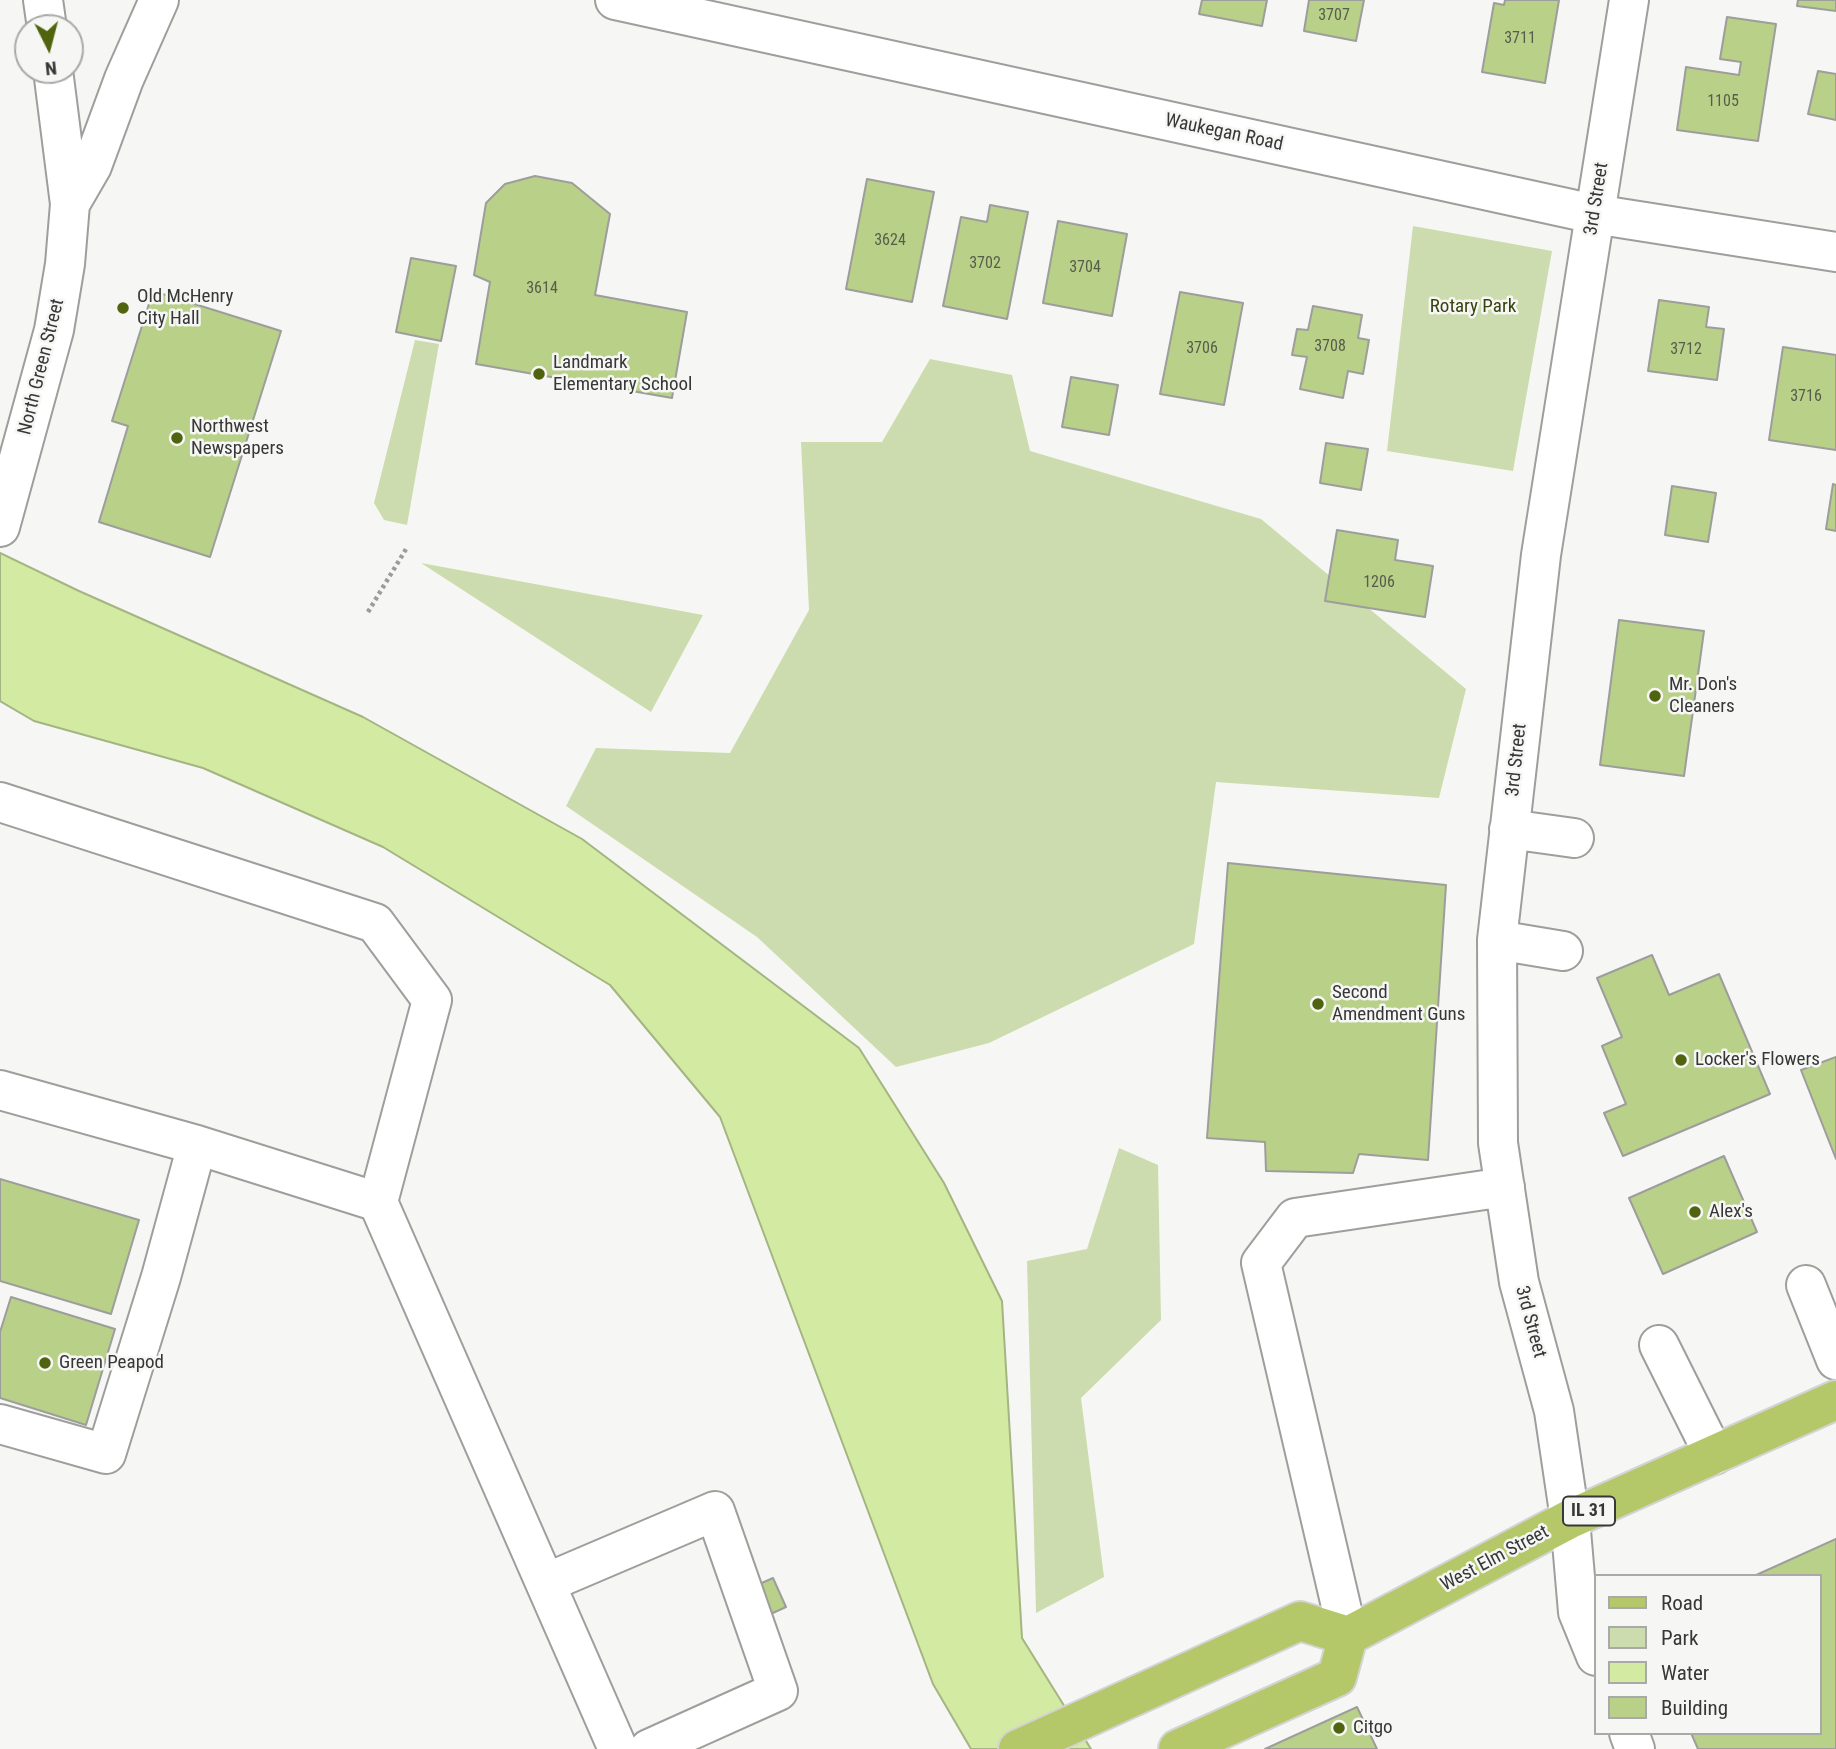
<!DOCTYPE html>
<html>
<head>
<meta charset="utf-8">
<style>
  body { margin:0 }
  #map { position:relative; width:1836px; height:1749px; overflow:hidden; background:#f6f7f4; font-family:"Roboto Condensed",sans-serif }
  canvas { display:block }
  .legend { position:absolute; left:1594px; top:1574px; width:228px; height:161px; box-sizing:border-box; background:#f6f7f4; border:2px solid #a9aaa8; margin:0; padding:9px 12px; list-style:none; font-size:21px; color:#363736 }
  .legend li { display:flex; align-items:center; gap:14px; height:35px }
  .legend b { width:35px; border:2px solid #a9aaa8 }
  .north { position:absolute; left:14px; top:14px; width:70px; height:70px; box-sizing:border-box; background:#f6f7f4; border:2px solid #a9aaa8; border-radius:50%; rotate:174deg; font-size:19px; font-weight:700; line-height:28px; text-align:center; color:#363736 }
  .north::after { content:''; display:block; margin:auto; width:24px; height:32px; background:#50640f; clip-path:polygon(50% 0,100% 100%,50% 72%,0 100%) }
</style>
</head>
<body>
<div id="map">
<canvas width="1836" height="1749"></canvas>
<ul class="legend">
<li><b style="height:9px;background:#b5c869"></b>Road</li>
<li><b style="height:19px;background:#ccdcae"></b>Park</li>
<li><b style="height:19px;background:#d3eaa3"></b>Water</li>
<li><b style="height:19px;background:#b9d089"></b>Building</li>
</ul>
<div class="north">N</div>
</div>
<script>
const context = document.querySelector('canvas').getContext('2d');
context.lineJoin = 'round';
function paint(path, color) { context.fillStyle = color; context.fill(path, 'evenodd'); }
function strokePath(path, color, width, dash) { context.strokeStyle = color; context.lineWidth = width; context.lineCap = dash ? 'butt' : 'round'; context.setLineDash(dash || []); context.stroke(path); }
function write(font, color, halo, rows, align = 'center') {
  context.font = font + ' "Roboto Condensed",sans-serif'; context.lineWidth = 5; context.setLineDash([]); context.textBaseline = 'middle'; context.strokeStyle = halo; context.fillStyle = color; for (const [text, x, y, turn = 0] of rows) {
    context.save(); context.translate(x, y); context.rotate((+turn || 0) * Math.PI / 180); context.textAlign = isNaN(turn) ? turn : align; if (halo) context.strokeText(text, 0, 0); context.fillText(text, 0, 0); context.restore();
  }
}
paint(new Path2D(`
  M 1413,226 L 1552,251 L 1513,471 L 1387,451 Z
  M 415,340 L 439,344 L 407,525 L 384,520 L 374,503 Z
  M 930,359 L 1012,375 L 1030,451 L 1261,519 L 1466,689 L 1439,798 L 1216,782 L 1194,944 L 989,1043 L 896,1067 L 757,937 L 566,806 L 596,748 L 730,753 L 809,610 L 801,442 L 882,442 Z
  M 421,563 L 703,615 L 651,712 Z
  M 1119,1148 L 1158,1165 L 1161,1320 L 1081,1398 L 1104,1577 L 1036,1613 L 1027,1261 L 1087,1249 Z`), '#ccdcae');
const water = new Path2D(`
  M 0,553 L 79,591 L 363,717 L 582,839 L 859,1048 L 944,1183 L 1002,1301 L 1022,1638 L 1091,1749 L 971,1749 L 933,1684 L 720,1117 L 610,985 L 383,847 L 203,768 L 34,721 L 0,701 Z`);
paint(water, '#d3eaa3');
strokePath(water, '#a4b482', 2);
const building = new Path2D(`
  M 1202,0 L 1267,0 L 1262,26 L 1199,14 Z
  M 1309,0 L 1364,0 L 1356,41 L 1304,31 Z
  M 1505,0 L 1559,0 L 1545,83 L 1482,72 L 1494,3 L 1504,5 Z
  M 1798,0 L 1836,0 L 1836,11 L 1797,6 Z
  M 1727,17 L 1776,24 L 1758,141 L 1677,130 L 1686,67 L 1739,75 L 1741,62 L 1720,59 Z
  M 1818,71 L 1836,74 L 1836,120 L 1808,114 Z
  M 535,176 L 572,183 L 610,214 L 595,295 L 687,312 L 672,398 L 476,364 L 490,282 L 474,275 L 486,203 L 505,184 Z
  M 867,179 L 934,192 L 912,302 L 846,289 Z
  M 990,205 L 1028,212 L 1007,319 L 943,306 L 961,217 L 987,222 Z
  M 1058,221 L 1127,234 L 1112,316 L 1043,303 Z
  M 411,258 L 456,266 L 441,341 L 396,332 Z
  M 153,291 L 281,331 L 210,557 L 99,522 L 128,426 L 112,421 Z
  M 1180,292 L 1243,303 L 1224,405 L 1160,394 Z
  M 1659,300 L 1709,307 L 1706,327 L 1724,329 L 1717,380 L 1648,371 Z
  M 1313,306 L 1362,315 L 1358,338 L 1369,340 L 1363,374 L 1348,371 L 1343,398 L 1300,389 L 1307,357 L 1292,355 L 1297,329 L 1308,330 Z
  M 1783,347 L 1836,355 L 1836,450 L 1769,440 Z
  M 1071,377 L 1118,385 L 1109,435 L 1062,427 Z
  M 1326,443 L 1368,449 L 1361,490 L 1320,483 Z
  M 1833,484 L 1836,485 L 1836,531 L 1826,529 Z
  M 1672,486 L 1716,493 L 1708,542 L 1665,535 Z
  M 1337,530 L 1398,540 L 1395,560 L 1433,566 L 1425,617 L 1325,601 Z
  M 1619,620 L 1704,631 L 1684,776 L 1600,765 Z
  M 1228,863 L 1446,885 L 1428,1160 L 1359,1154 L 1353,1173 L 1266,1171 L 1265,1142 L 1207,1138 Z
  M 1652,955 L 1669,995 L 1719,974 L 1770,1094 L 1623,1156 L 1604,1113 L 1626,1104 L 1602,1046 L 1622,1037 L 1597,978 Z
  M 1836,1057 L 1836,1159 L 1801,1070 Z
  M 1724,1156 L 1757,1232 L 1663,1274 L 1629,1198 Z
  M 0,1179 L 139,1220 L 111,1314 L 0,1281 Z
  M 11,1297 L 115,1329 L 86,1425 L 0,1398 L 0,1332 Z
  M 1836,1539 L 1836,1749 L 1698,1749 L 1691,1733 L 1820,1733 L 1820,1576 L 1754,1576 Z
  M 773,1578 L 786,1607 L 742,1627 L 730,1597 Z
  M 1357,1707 L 1377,1749 L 1265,1749 Z`);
paint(building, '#b9d089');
strokePath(building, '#9d9e9b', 2);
const minor = new Path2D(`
  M 43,0 L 47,28
  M 615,0 L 1594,214 L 1836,252
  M 70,204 L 92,166 L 124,79 L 159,0
  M 0,527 L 54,330 L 65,264 L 70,204 L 53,70
  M 0,802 L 375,923 L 432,1000 L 378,1202
  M 1509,829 L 1574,838
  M 1497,940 L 1563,951
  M 0,1090 L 197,1145 L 378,1202 L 618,1749
  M 1806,1285 L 1836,1360
  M 1659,1345 L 1714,1455
  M 0,1424 L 106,1454 L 161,1277 L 197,1145
  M 546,1583 L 715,1511 L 778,1691 L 649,1749
  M 1348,1636 L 1261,1263 L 1295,1218 L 1505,1187
  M 1596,1656 L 1578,1612 L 1570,1519 L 1554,1411 L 1519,1282 L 1498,1143 L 1497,940 L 1541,555 L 1629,0
  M 1629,1733 L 1635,1749`);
const major = new Path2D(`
  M 1018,1749 L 1300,1621 L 1348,1636 L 1570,1519 L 1836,1400
  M 1178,1749 L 1337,1677 L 1348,1636`);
strokePath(minor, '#9e9f9c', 42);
strokePath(major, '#d3d3d3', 42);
strokePath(new Path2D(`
  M 368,612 L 406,549`), '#9c9d9b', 4.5, [3.5, 3.5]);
strokePath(minor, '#fff', 38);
strokePath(major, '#b5c869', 38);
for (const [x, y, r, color] of [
  [123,308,7,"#50640f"],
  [539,374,7,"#50640f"],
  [177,438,7,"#50640f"],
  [1655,696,7,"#50640f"],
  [1318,1004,7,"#50640f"],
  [1681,1060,7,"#50640f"],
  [1695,1212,7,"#50640f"],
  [45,1363,7,"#50640f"],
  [1339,1728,7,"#50640f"]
]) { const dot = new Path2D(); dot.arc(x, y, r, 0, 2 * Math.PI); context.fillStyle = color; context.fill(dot); strokePath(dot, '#f6f7f4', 2.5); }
write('16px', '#575d4b', null, [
  ["3707",1334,16],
  ["3711",1520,39],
  ["1105",1723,102],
  ["3624",890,241],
  ["3702",985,264],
  ["3704",1085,268],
  ["3614",542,289],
  ["3708",1330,347],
  ["3706",1202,349],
  ["3712",1686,350],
  ["3716",1806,397],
  ["1206",1379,583]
]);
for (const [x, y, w] of [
  [1589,1511,52]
]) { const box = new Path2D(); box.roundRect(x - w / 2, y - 14.5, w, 29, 5); context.fillStyle = '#f6f7f4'; context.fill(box); strokePath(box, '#363736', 2); }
write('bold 18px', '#363736', null, [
  ["IL 31",1589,1511]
]);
write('19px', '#363736', '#f6f7f4', [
  ["Waukegan Road",1224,133,12],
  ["3rd Street",1597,199,-81],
  ["North Green Street",42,367,-76],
  ["3rd Street",1517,760,-84],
  ["3rd Street",1530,1322,75],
  ["West Elm Street",1495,1559,-28]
]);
write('19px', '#363736', '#f6f7f4', [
  ["Old McHenry",137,297],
  ["City Hall",137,319],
  ["Landmark",553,363],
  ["Elementary School",553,385],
  ["Northwest",191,427],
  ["Newspapers",191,449],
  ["Mr. Don's",1669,685],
  ["Cleaners",1669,707],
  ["Second",1332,993],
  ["Amendment Guns",1332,1015],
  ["Locker's Flowers",1695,1060],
  ["Alex's",1709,1212],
  ["Green Peapod",59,1363],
  ["Citgo",1353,1728]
], 'left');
write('19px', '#36430f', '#f6f7f4', [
  ["Rotary Park",1473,307]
]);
</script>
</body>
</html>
